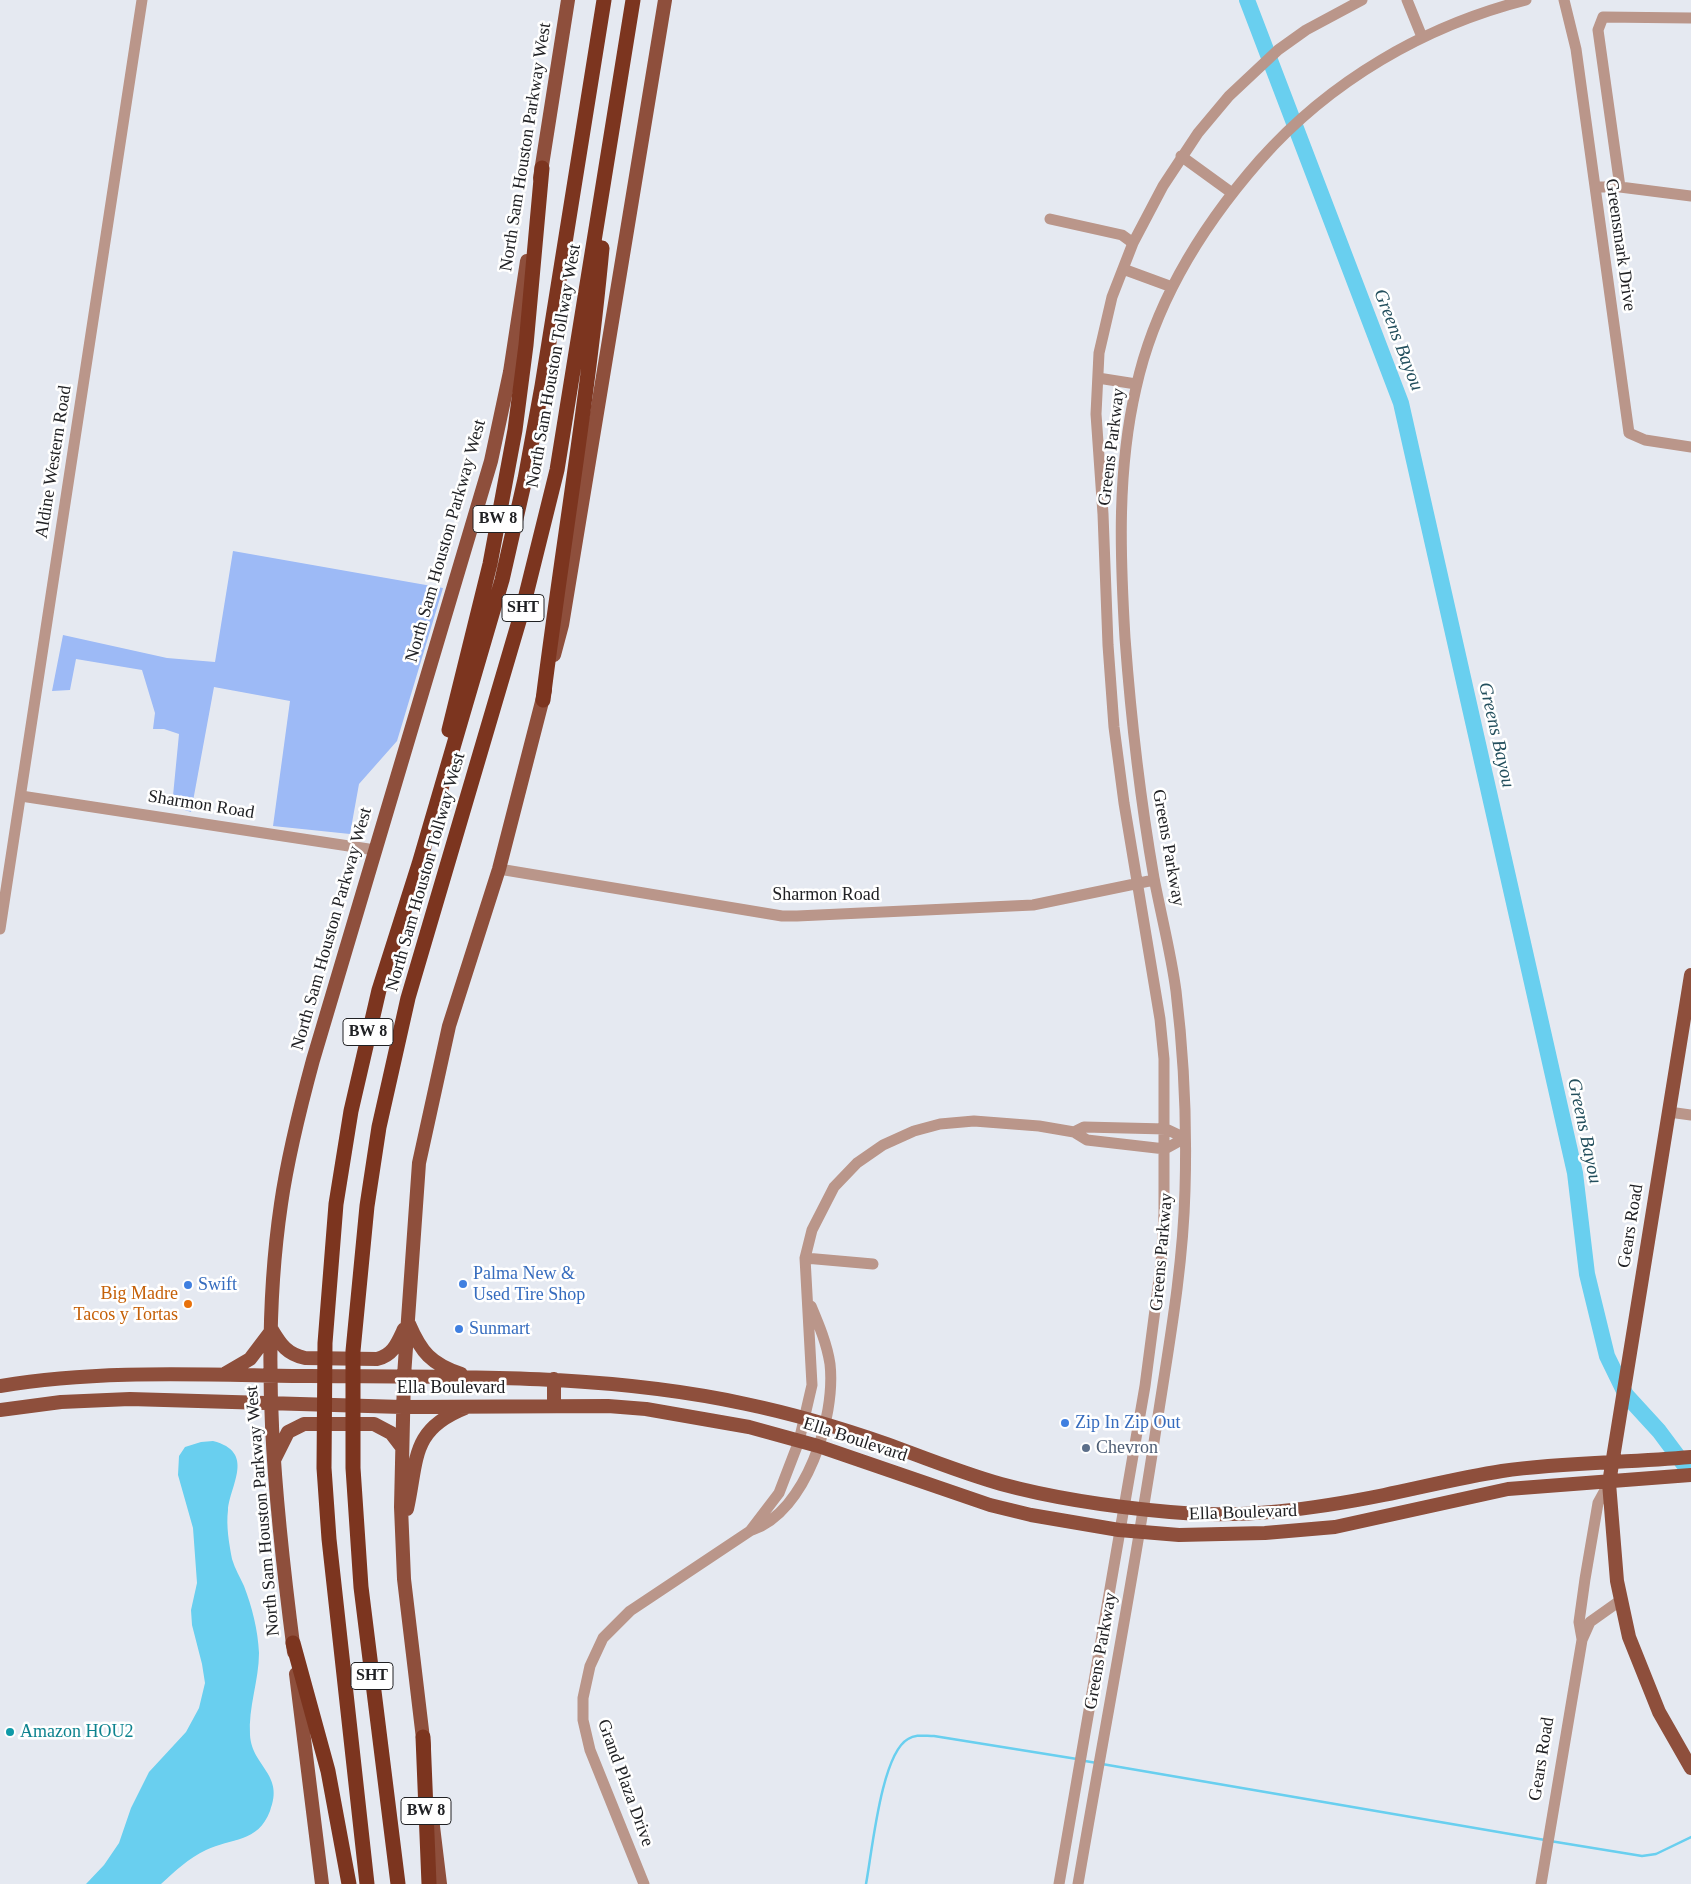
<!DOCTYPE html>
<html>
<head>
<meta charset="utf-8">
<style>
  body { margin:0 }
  canvas { display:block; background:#e5e9f1 }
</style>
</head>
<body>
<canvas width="1691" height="1884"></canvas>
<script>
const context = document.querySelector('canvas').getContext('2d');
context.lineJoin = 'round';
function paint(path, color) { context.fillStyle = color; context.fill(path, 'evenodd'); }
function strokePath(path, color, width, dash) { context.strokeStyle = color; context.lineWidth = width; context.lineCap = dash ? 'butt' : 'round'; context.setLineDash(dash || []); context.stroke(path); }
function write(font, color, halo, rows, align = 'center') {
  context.font = font + ' Georgia,serif'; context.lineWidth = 5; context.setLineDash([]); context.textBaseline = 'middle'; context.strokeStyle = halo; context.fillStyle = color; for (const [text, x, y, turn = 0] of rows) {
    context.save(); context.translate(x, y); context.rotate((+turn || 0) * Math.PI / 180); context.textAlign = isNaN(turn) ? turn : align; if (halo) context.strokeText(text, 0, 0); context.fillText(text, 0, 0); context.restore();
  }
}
paint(new Path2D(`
  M 233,551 L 443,588 L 397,741 L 359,784 L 350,834 L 273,826 L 290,701 L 214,687 L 191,812 L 172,806 L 179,734 L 164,729 L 153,729 L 155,713 L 142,670 L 76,659 L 70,690 L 52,691 L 63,635 L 167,658 L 215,662 Z`), '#9dbaf6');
paint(new Path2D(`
  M 213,1441 C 256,1452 230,1485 228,1510 C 226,1526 229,1543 232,1559 C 235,1569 240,1577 244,1586 C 252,1607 258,1630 259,1653 C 259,1680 248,1708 250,1735 C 252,1767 285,1774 270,1811 C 258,1843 231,1838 206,1850 C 189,1858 174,1872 161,1884 L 86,1884 L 104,1865 L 119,1843 L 131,1808 L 149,1772 L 186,1732 L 199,1708 L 205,1683 L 202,1664 L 192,1625 L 191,1610 L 197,1583 L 193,1528 L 178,1475 L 179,1456 L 185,1447 L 201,1442 Z`), '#69cfef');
strokePath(new Path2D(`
  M 1085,1761 L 1097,1763
  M 1102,1764 L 1545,1840
  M 1550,1841 L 1642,1856 L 1656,1854 L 1691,1837
  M 866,1884 C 872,1853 881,1754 908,1739 C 916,1734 924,1736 934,1736 L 1077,1759`), '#69cfef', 2.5);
strokePath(new Path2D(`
  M 1247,0 L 1401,403 L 1575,1173 L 1587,1274 L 1607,1356 L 1626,1395 L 1659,1431 L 1691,1474`), '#69cfef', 16);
strokePath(new Path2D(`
  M 1407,0 L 1422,37
  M 1564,0 L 1576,49 L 1629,433 L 1645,440 L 1691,447
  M 1181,156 L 1232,193
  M 1595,187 L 1620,187 L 1598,30 L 1603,17 L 1691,18
  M 1620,187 L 1691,196
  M 1050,219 L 1122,235 L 1133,243
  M 1123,269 L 1172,287
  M 1098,378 L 1136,384
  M 21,796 L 375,850
  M 499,869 L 782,916 L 797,916 L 1033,905 L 1154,880
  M 0,929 L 142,0
  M 1669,1112 L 1691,1115
  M 1074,1132 L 1084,1127 L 1166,1129 L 1185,1138
  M 805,1258 L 873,1264
  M 752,1530 C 806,1512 836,1417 830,1364 C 827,1344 819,1325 811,1306
  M 1582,1639 L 1579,1622 L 1585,1579 L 1598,1503 L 1609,1483
  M 644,1884 L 590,1750 L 583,1720 L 583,1698 L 590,1666 L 603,1638 L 630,1611 L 750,1531 L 779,1493 L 799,1441 L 812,1385 L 805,1258 L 812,1230 L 834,1187 L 857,1163 L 883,1145 L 914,1131 L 940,1124 L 974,1121 L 1039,1126 L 1074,1132 L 1087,1140 L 1165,1149 L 1185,1138
  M 1059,1884 L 1145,1386 L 1161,1264 L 1164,1214 L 1164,1059 L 1160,1019 L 1124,803 L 1114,727 L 1108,645 L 1103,514 L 1096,414 L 1099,353 L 1112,297 L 1133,243 L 1163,186 L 1198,133 L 1229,96 L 1278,50 L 1306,30 L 1362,0
  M 1078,1884 C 1104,1732 1133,1581 1156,1429 C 1168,1350 1183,1270 1185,1190 C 1187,1123 1184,1057 1176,991 C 1171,953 1161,915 1154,878 C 1140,798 1131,719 1125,638 C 1120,554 1117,470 1136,388 C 1155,301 1203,225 1260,160 C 1330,81 1424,26 1526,0
  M 1541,1884 L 1582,1640 L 1590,1622 L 1621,1600`), '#ba968a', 11);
strokePath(new Path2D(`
  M 540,178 L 568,0
  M 554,655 L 562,625 L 665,0
  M 1691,975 L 1609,1483 L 1617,1581 L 1629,1637 L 1659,1712 L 1691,1768
  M 409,1324 C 421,1352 431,1364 461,1374
  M 272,1330 C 281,1345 287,1354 305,1358 L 377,1359 C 393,1355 397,1344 404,1329
  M 226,1373 L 250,1359 L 272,1330
  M 0,1386 C 102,1369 206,1375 309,1376 C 455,1377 603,1373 746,1404 C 794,1414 841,1428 887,1444 C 925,1458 962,1473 1001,1484 C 1056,1499 1114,1507 1170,1512 C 1242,1519 1314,1509 1384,1495 C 1423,1487 1463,1477 1502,1471 C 1565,1462 1628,1463 1691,1457
  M 554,1406 L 554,1379
  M 0,1410 L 61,1402 L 130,1399 L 402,1407 L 608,1406 L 646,1409 L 749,1427 L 818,1446 L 990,1505 L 1031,1515 L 1119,1530 L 1179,1535 L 1265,1533 L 1335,1527 L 1508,1489 L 1691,1475
  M 275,1458 L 288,1432 L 304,1424 L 374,1424 L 391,1433 L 401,1446
  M 407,1509 C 418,1460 410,1430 465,1408
  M 294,1652 C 275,1505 259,1353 281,1204 C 288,1155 300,1108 313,1060 L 491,461 L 510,372 L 527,261
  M 296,1674 L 322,1884
  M 424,1747 L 404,1579 L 401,1507 L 404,1376 L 419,1163 L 449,1026 L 499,869 L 545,690
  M 432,1818 L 440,1884`), '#8e4f3c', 14);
strokePath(new Path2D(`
  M 543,700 C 562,549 588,399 602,248
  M 449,730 L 490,564 L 515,430 L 526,345 L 542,168
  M 293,1643 L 328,1771 L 349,1884
  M 423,1737 L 429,1884
  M 367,1884 L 329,1539 L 324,1468 L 325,1343 L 336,1204 L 351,1111 L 379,990 L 419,864 L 502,580 L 525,479 L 542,386 L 604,0
  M 398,1884 L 361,1587 L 353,1468 L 353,1351 L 367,1206 L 379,1127 L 408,998 L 522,611 L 557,470 L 633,0`), '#7c351f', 15);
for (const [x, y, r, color] of [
  [463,1284,5,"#3f7fe0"],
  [188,1285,5,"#3f7fe0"],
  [188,1304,5,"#e8710a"],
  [459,1329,5,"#3f7fe0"],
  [1065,1423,5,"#3f7fe0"],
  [1086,1448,5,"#5c6f8a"],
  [10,1732,5,"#0f9aa8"]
]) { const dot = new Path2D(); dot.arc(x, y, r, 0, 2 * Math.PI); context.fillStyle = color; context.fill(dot); strokePath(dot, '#fff', 2); }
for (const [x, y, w] of [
  [498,519,50],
  [523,608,42],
  [368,1032,50],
  [372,1676,42],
  [426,1811,50]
]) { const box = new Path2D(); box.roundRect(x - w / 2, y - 13.5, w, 27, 4); context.fillStyle = '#fff'; context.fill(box); strokePath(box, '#202124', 1); }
write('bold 16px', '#202124', null, [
  ["BW 8",498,519],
  ["SHT",523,608],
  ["BW 8",368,1032],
  ["SHT",372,1676],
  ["BW 8",426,1811]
]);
write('18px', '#202124', '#fff', [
  ["North Sam Houston Parkway West",526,147,-81],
  ["Greensmark Drive",1620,245,82],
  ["North Sam Houston Tollway West",554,366,-80],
  ["Greens Parkway",1112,447,-83],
  ["Aldine Western Road",54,462,-81],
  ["North Sam Houston Parkway West",446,541,-74],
  ["Sharmon Road",201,805,9],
  ["Greens Parkway",1168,848,80],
  ["North Sam Houston Tollway West",426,872,-74],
  ["Sharmon Road",826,895],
  ["North Sam Houston Parkway West",332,929,-74],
  ["Gears Road",1631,1226,-81],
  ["Greens Parkway",1162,1252,-85],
  ["Ella Boulevard",451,1388],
  ["Ella Boulevard",855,1440,18],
  ["North Sam Houston Parkway West",263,1511,-95],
  ["Ella Boulevard",1243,1513,-2],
  ["Greens Parkway",1101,1651,-80],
  ["Gears Road",1542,1759,-81],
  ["Grand Plaza Drive",625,1783,70]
]);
write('18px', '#366cbe', '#fff', [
  ["Palma New &",473,1274],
  ["Used Tire Shop",473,1295],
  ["Swift",198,1285],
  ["Sunmart",469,1329],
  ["Zip In Zip Out",1075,1423]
], 'left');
write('18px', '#c56008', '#fff', [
  ["Big Madre",178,1294],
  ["Tacos y Tortas",178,1315]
], 'right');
write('18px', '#4e5e75', '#fff', [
  ["Chevron",1096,1448]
], 'left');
write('18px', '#0d838f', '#fff', [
  ["Amazon HOU2",20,1732]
], 'left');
write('italic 19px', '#234f5d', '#fff', [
  ["Greens Bayou",1398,340,69],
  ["Greens Bayou",1496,735,77],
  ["Greens Bayou",1584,1131,78]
]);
</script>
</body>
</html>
